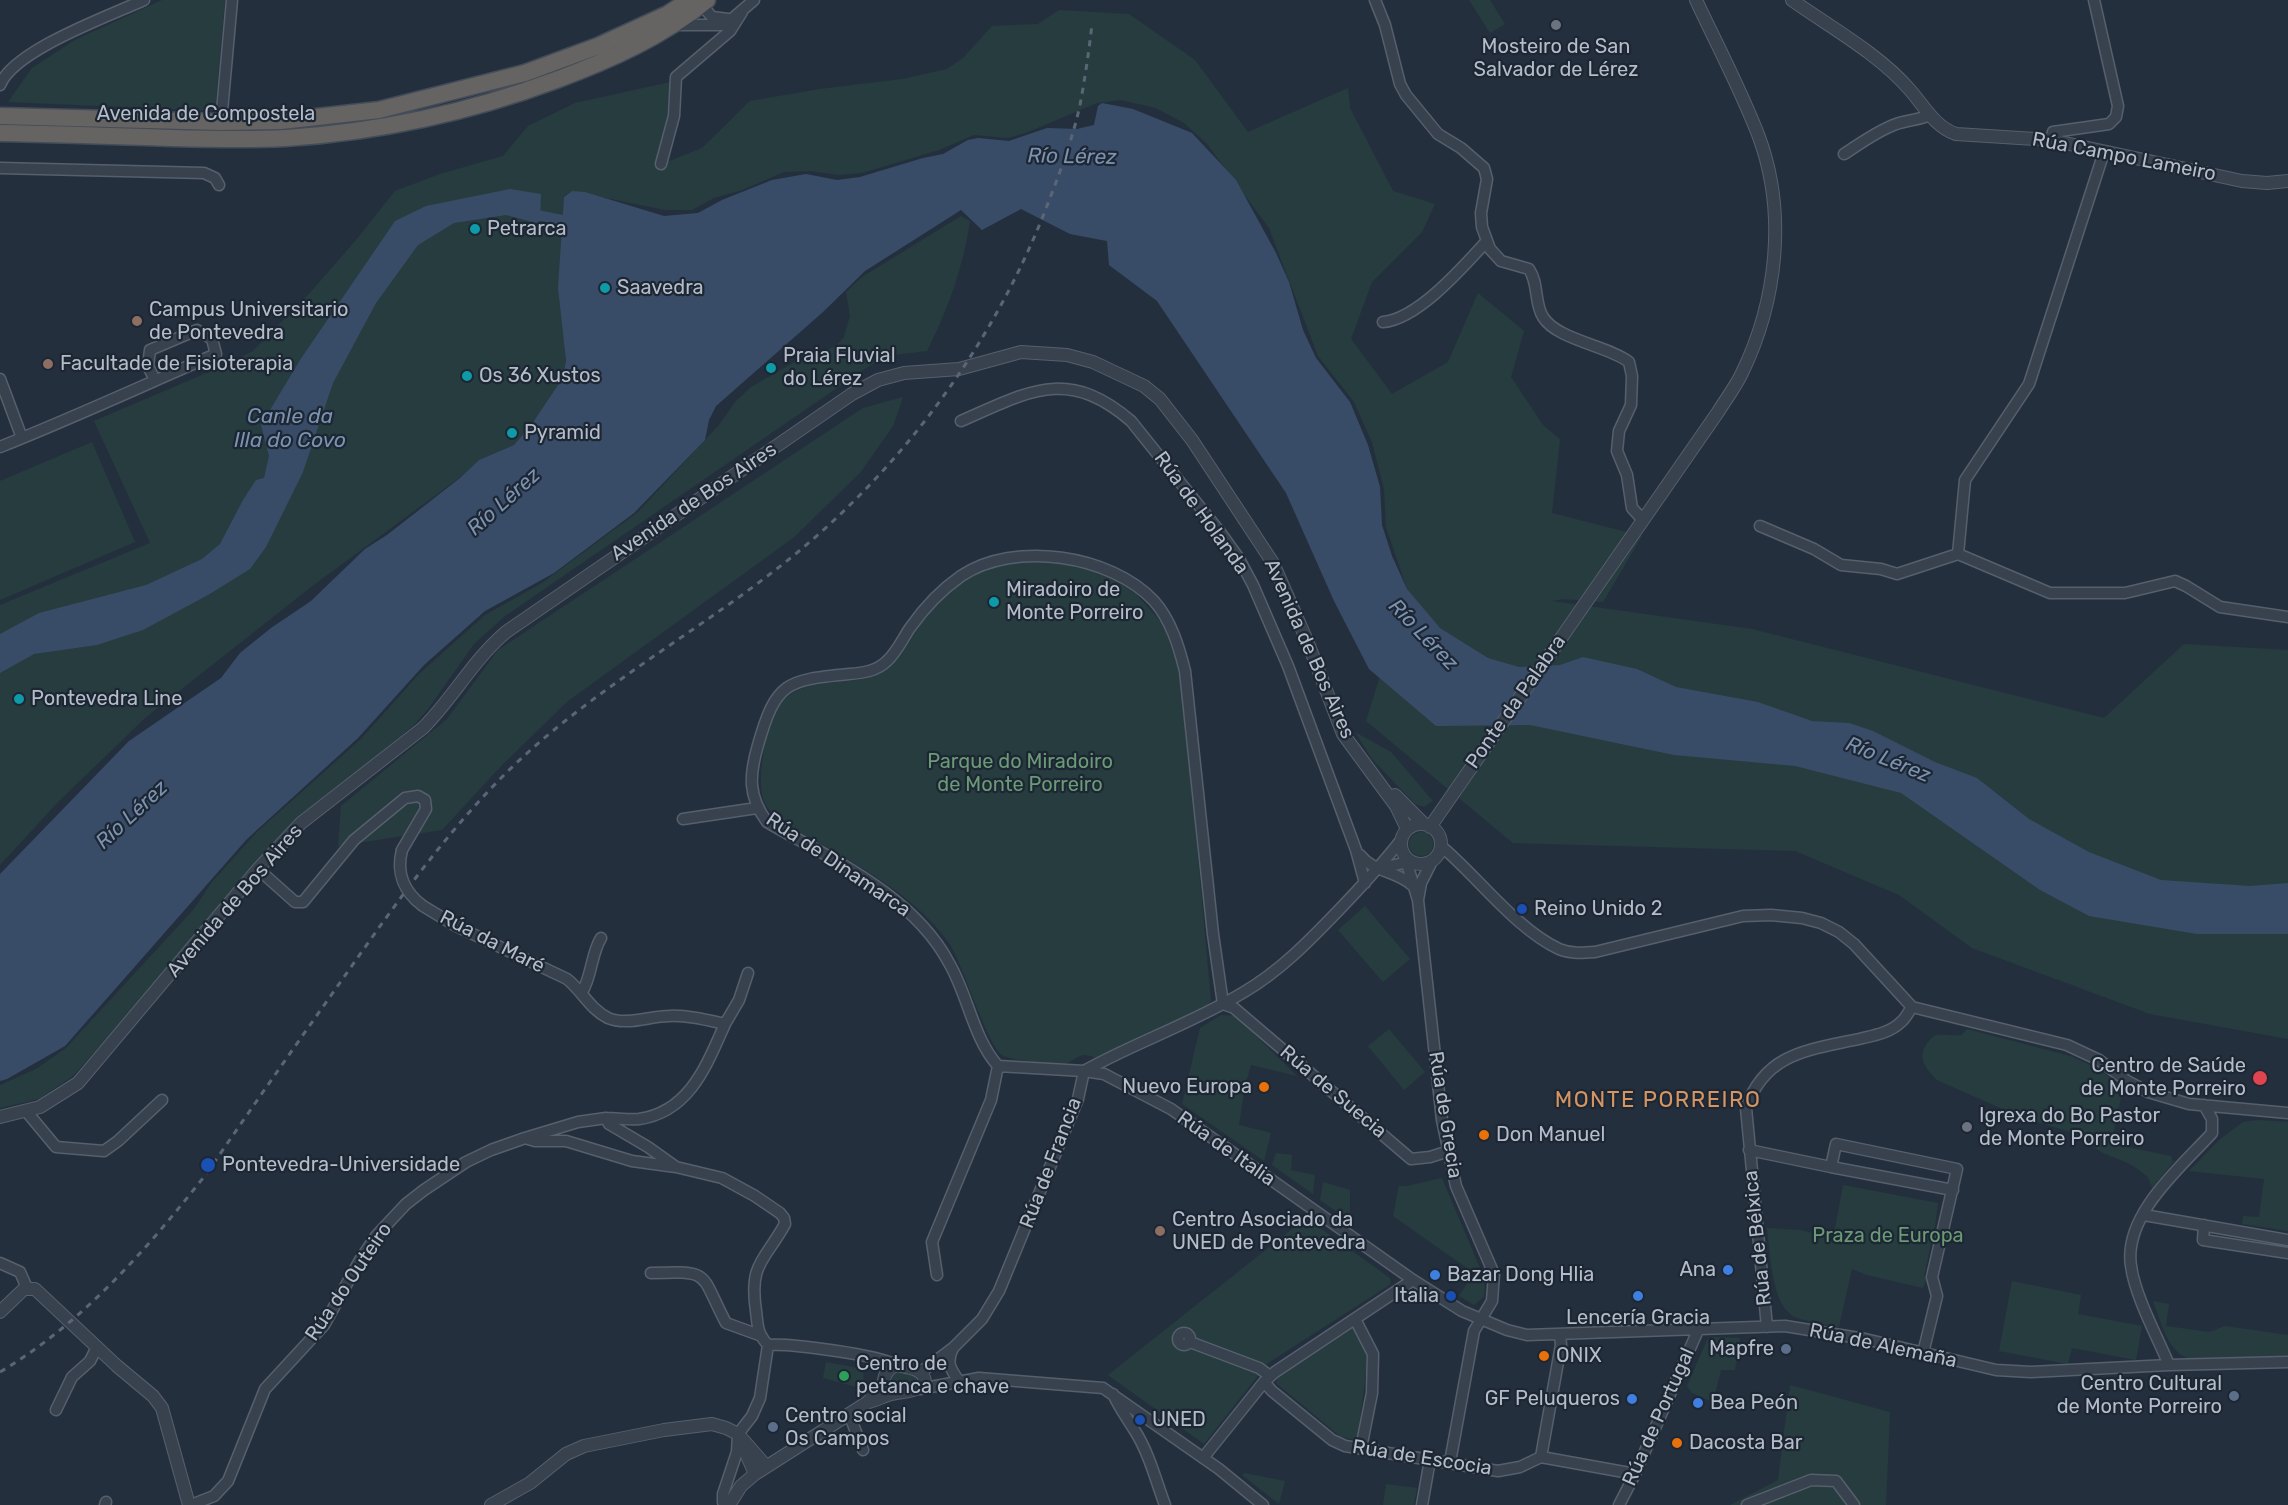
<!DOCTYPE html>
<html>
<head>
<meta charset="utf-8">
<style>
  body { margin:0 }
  canvas { display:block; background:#242f3e }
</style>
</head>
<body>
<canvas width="2288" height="1505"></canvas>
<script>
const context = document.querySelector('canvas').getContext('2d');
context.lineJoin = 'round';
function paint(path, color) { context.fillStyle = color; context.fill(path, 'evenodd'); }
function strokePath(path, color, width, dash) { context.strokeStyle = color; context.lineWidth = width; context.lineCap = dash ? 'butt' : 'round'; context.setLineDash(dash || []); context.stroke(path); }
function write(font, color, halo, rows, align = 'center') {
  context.font = font + ' Rubik,sans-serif'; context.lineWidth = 4.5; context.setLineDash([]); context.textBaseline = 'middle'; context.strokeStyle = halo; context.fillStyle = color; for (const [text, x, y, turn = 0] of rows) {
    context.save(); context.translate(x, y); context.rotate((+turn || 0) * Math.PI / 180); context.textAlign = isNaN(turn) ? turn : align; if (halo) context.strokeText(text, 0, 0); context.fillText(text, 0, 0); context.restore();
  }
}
paint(new Path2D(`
  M 162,0 L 225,0 L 215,111 L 8,102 L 32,68 L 75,40 Z
  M 1469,0 L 1490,0 L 1505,24 L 1490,33 Z
  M 1059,10 L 1129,14 L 1195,60 L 1248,132 L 1348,88 L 1350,108 L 1393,191 L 1435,204 L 1422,232 L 1372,282 L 1351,339 L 1392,394 L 1448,362 L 1478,293 L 1524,331 L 1511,377 L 1543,425 L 1560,439 L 1552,513 L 1642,536 L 1603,602 L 1564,599 L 1552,601 L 1752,629 L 2104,718 L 2184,644 L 2288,650 L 2288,1039 L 2150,1014 L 1972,948 L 1899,895 L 1795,851 L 1513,843 L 1366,721 L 1407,589 L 1386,527 L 1384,489 L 1372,442 L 1354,402 L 1318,356 L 1269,228 L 1207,144 L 1184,123 L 1156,108 L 1121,100 L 1097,103 L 1028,132 L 1008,138 L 974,135 L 939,150 L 862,173 L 838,175 L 811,171 L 784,172 L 742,190 L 714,198 L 692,210 L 665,210 L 572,191 L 564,196 L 559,296 L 566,361 L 562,379 L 534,422 L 514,445 L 479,460 L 463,475 L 311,587 L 145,718 L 57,803 L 0,865 L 0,605 L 150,543 L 94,421 L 223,366 L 253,351 L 308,295 L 356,240 L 395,191 L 440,174 L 503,156 L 528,126 L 575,103 L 675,81 L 662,164 L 702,148 L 750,101 L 820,89 L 902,79 L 947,69 L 963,58 L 992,26 L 1038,24 Z
  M 961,216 L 970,221 C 963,268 948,309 927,351 L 893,355 L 869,366 L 505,616 L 474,644 L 428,709 L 414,725 L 300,819 L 73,1076 L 39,1099 L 0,1108 L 0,1085 L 36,1069 L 66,1048 L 194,909 L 212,882 L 257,832 L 361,739 L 419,674 L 485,615 L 542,583 L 638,512 L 719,425 L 735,402 L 751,387 L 795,362 L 818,355 L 837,345 L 844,337 L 850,316 L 846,292 L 862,277 Z
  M 903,397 L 893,426 L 860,473 L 793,538 L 568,701 L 502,765 L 442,830 L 338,846 L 341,806 L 447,719 L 498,650 L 863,408 Z
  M 92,442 L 135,542 L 0,600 L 0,481 Z
  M 1029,560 L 1057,561 L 1086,568 L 1110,578 L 1135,593 L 1163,624 L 1182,679 L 1211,1001 L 1205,1007 L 1095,1058 C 1079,1049 1075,1063 1062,1064 C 1052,1065 1013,1060 1004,1056 C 988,1050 963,963 949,943 C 917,899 871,873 825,846 C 809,837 775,821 766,805 C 754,786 766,727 777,709 C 803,667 859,695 892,665 C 902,656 910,640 918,629 C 934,606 955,581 981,571 C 996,564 1013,563 1029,560 Z
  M 1355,732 L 1391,752 L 1433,801 L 1424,807 L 1415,804 L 1372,759 Z
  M1409 844a12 12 0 1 1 24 0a12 12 0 1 1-24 0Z
  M 1365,906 L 1410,959 L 1383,982 L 1338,930 Z
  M 1221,1015 L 1236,1016 L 1297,1076 L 1251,1065 L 1245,1086 L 1239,1125 L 1271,1133 L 1264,1161 L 1182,1104 L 1200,1028 Z
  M 1389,1029 L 1425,1072 L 1404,1090 L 1368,1046 Z
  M 1967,1029 L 2070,1056 L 2099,1069 L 2123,1088 L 2113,1135 L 2120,1140 L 2117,1145 L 2171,1156 L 2172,1161 L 2175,1160 L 2152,1188 L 2148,1177 L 2139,1170 L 2128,1163 L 2103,1153 L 2071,1132 L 2023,1118 L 1937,1080 C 1925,1068 1916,1056 1929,1041 C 1931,1038 1933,1037 1937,1035 C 1944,1034 1954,1036 1962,1035 Z
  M 2258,1120 L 2288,1122 L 2288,1231 L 2242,1224 L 2243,1216 L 2259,1217 L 2264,1179 L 2189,1171 L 2219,1140 L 2243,1122 Z
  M 1276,1153 L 1292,1155 L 1291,1170 L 1315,1175 L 1313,1194 L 1272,1165 Z
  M 1442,1178 L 1485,1280 L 1484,1297 L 1474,1305 L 1459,1296 L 1474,1273 L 1393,1216 L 1399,1186 L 1407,1186 Z
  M 1323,1182 L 1350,1190 L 1350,1221 L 1320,1200 Z
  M 1843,1185 L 1938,1203 L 1935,1226 L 1924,1276 L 1927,1278 L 1923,1288 L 1867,1275 L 1852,1269 L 1839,1327 C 1828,1324 1801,1321 1793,1316 C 1771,1303 1770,1251 1767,1228 L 1801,1230 L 1833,1239 Z
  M 1306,1218 L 1390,1278 L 1391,1284 L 1268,1363 L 1204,1444 L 1108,1375 Z
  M 2012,1281 L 2081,1295 L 2078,1314 L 2142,1326 L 2136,1360 L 2072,1348 L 2068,1364 L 1999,1351 Z
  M 2153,1301 L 2169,1304 L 2166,1326 L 2209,1332 L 2225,1326 L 2288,1335 L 2288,1361 L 2187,1358 C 2166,1349 2161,1321 2153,1301 Z
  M 1353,1328 C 1363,1336 1367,1354 1367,1366 L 1357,1440 L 1341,1437 L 1276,1383 L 1279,1376 Z
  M 1713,1337 L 1740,1338 L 1735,1370 L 1721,1370 L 1713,1402 L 1692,1393 L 1687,1386 L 1707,1340 Z
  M 826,1362 L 863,1369 L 864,1382 L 860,1388 L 823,1378 Z
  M 896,1371 L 916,1374 L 919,1380 L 917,1384 L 901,1387 L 893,1386 L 890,1375 Z
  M 1790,1385 L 1890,1412 L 1886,1505 L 1730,1505 L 1778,1480 Z
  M 1244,1473 L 1285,1481 L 1279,1504 L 1242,1475 Z
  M 1386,1484 L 1417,1488 L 1414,1505 L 1383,1505 Z`), '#263c3f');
paint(new Path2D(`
  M 1102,103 L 1133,109 L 1192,133 L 1236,180 L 1276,253 L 1289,282 L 1303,330 L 1316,358 L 1350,402 L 1368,445 L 1380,487 L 1382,525 L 1392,556 L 1407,589 L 1440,628 L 1488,658 L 1519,667 L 1560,665 L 1583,657 L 1637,669 L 1676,687 L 1758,702 L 1812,721 L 1849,723 L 1873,731 L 1935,762 L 1977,778 L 2029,819 L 2089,852 L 2161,880 L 2250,886 L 2288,883 L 2288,934 L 2197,934 L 2089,916 L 2040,890 L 1901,793 L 1795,766 L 1674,755 L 1530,725 L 1436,726 L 1369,669 L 1334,601 L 1286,493 L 1157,301 L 1109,265 L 1107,241 L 1070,234 L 1021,209 L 982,230 L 961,210 L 865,271 L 823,312 L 716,406 L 709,420 L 705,440 L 634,513 L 554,573 L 485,611 L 424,665 L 358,738 L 247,839 L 65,1046 L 7,1079 L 0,1081 L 0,874 L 129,741 L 221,678 L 240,653 L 271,628 L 311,601 L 365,549 L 387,535 L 460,478 L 479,460 L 514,445 L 532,424 L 562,379 L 566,361 L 558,288 L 564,197 L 572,191 L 585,192 L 664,216 L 698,213 L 722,200 L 772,180 L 806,174 L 837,180 L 860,177 L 923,158 L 943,154 L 968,140 L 978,138 L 1009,141 L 1047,128 L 1077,129 L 1094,125 L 1098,106 Z
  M 510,189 L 541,194 L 540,224 L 506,215 L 454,223 L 418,245 L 376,303 L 333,383 L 303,472 L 266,547 L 250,569 L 208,595 L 143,630 L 97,645 L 34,654 L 0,673 L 0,634 L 39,613 L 146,585 L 202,559 L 220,544 L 243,500 L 256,480 L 264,478 L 269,456 L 261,425 L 300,360 L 395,221 L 426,206 Z`), '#394c67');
strokePath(new Path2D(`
  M 527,213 L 562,220 L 572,227`), '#394c67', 10);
const minor = new Path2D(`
  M 1375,0 L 1385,25 L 1400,84 L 1406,95 L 1438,134 L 1461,148 L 1484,168 L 1487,179 L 1481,213 L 1482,227 L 1490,249 L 1501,261 L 1529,269 C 1539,284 1534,303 1543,317 C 1557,340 1609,346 1629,362 L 1632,376 L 1631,405 L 1619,431 L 1617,451 L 1627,475 L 1632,508 L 1643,520
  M 704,2 L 706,10 L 712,17 L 728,19
  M 675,25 L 725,25 L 754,0
  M 0,85 C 14,50 109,16 144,0
  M 221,122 L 232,0
  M 2051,140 L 2053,132 L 2109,124 L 2116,117 L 2118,106 L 2094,0
  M 1844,154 C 1858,145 1873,134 1889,127 C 1902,120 1917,121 1930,115
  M 661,164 L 674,116 L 676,77 L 730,31 L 742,12
  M 0,168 L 204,173 L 215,178 L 219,185
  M 1383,322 C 1418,319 1463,267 1486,242
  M 0,379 L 22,438
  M 961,421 C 1028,392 1067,366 1131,421 L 1220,532 L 1238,557 L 1253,585 L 1288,666 L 1356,850 L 1365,883
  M 0,447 C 73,418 144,385 216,354 L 212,339 L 197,330 L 150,350 L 148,366 L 155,380
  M 1760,526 L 1814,549 L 1841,565 L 1881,569 L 1897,574 L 1958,554 L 2050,593 L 2125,593 L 2175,581 L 2186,586 L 2220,607 L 2288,617
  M 1958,554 L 1965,480 L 2029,384 L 2104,152
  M 683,819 L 757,808
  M 1441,846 C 1477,876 1516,929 1559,949 C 1571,954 1583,953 1595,952 L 1743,916 L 1771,915 L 1802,918 L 1821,923 L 1839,932 L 1854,944 L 1912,1007 L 2067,1045 L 2099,1060 L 2127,1081 L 2148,1092 L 2189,1104 L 2288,1113
  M 1360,855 C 1373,872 1397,871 1412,885
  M 258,869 L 295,902 L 303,902 L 354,840 L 405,798 L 418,796 L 425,800 L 426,809 L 402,850
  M 1379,869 L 1403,863 L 1408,860 L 1408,867 L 1418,900 L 1442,1120 L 1456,1186 L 1494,1274 L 1492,1301 L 1474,1331 L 1450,1462
  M 1418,900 L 1421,883 L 1432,861
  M 423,906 L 456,926 L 567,979 C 582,991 591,1010 608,1018 C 627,1026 650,1016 669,1016 C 688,1015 707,1020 725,1024 C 707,1064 690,1112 639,1119 C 628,1120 617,1118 606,1118
  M 582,992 C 592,976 591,954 601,938
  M 1223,1004 L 1213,934 L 1185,671 C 1179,647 1171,620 1154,601 C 1111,555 1014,540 961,576 C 941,590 924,608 910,628 C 903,638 897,652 887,661 C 877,671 863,673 849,674 C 786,680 776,682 758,745 C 749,776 748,796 767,822 C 831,859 913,895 949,963 C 968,995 973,1038 998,1066 L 1084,1071 L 1104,1074 L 1171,1109 L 1413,1280 L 1462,1311 L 1507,1330 L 1527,1335 L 1785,1326 L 1865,1339 L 1996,1370 L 2031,1372 L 2169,1365 L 2288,1362
  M 1223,1004 L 1234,1008 L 1411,1159 L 1430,1157 L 1449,1151
  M 725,1024 L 739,1000 L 748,973
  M 26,1111 L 56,1147 L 104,1151 L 118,1141 L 162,1100
  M 525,1138 L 578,1122 L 606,1118 L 609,1124 L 648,1147 L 676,1167 L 722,1178 L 755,1196 L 780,1213 L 784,1218 L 785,1224 C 764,1262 749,1263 756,1311 C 758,1327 757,1333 768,1345
  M 1749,1150 L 1831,1167
  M 2144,1215 L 2288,1240
  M 2204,1225 L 2203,1240 L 2288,1253
  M 0,1263 L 20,1272 L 27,1288
  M 651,1273 C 713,1271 699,1272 726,1323 L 759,1335
  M 937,1275 L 932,1242 L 991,1100 L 998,1066
  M 1355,1319 L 1373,1354 L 1372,1393 L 1361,1448
  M 1767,1327 L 1746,1108 C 1766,1051 1811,1050 1863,1038 C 1876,1035 1891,1032 1901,1022 C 1906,1018 1909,1011 1912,1007
  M1178 1339a6 6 0 1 1 12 0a6 6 0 1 1-12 0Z
  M 1190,1342 L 1259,1368 L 1270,1376
  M 953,1348 C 946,1362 950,1369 959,1381
  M 1923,1353 L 1937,1296 L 1932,1277 L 1957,1169 L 1836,1144 L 1831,1167 L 1953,1190
  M 2169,1365 C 2157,1336 2135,1296 2131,1266 C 2123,1215 2181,1167 2212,1133 L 2212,1119 L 2204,1105
  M 920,1371 L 925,1369 L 953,1348 L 982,1319 L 999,1291 L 1078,1099 L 1084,1071 C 1136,1042 1193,1023 1244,992 C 1280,971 1309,941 1337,912 C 1360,888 1381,866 1401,840
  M 1264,1382 L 1272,1391 L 1332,1440 L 1345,1446 L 1498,1471 L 1520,1467 L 1541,1457 L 1635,1474
  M 920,1389 L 979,1378 L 1103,1388 L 1219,1469 L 1263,1505
  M 1113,1394 C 1120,1409 1127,1418 1135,1431 C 1149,1453 1156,1481 1165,1505
  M 56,1410 L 72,1377 L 90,1361 L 97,1347
  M 849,1414 L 863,1450
  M 1541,1457 L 1561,1345 L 1560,1335
  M 1203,1458 L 1264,1382 L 1275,1372 L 1413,1280
  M 105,1505 L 106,1502
  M 191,1505 L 214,1496 L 228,1481 L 265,1389 L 324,1325 L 360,1260 L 376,1236 L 406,1204 L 424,1190 L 466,1162 L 491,1150 L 525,1138 L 535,1141 L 566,1141 L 632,1161 L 676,1167
  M 728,1505 L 723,1502 L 723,1494 L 737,1452 L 738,1434 L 752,1416 L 760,1398 L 768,1345 C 790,1343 878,1355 896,1365
  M 1422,1505 L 1430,1460
  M 1619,1505 L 1635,1474 L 1699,1328
  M 1747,1505 L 1811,1480 L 1836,1481 L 1854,1505`);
const tertiary = new Path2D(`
  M 1792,0 C 1830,27 1879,54 1910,90 C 1924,106 1935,127 1956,134 L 2051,140 L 2242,181 L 2267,183 L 2288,181
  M 1395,795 L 1424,824
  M1401 844a20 20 0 1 1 40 0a20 20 0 1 1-40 0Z
  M 1430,827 L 1718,412 C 1726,399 1736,386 1742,373 C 1777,301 1787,213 1759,137 C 1741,90 1717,45 1696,0
  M 0,1117 L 40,1107 L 78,1083 L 258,869 L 301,823 L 423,728 C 453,698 473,660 506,632 L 852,394 L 878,380 L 904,373 L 959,369 L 1021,352 L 1067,355 L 1093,362 L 1144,386 L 1160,399 L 1192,440 L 1273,563 L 1308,643 L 1343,734 L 1396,806 L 1407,829
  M 0,1312 L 24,1289 L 35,1289 L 117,1366 L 153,1396 L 162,1408 L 189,1505
  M 869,1402 C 876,1400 882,1397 888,1395 C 901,1391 916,1393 925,1383 C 925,1368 908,1368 896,1365 C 889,1369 884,1373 884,1382 L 888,1388 L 897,1393
  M 741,1442 L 755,1474
  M 491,1505 L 530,1483 L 566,1454 L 584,1446 L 664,1430 L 712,1424 L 726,1428 L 738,1434 L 766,1466
  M 729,1505 L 741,1486 L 755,1474 L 868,1402 L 884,1382`);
const trunk = new Path2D(`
  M 0,116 L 221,122 L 281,121 L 379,110 L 525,73 L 598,46 L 668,14 L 689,0
  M 0,133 C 57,134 115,136 172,138 C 210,139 248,140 286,138 C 377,132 470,112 556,80 C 610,60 662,37 707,0`);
strokePath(minor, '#565f6c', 13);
strokePath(tertiary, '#565f6c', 14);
strokePath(trunk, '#434c59', 19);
strokePath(minor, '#38414e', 10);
strokePath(tertiary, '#38414e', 12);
strokePath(trunk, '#656462', 16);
strokePath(new Path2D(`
  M 0,1372 C 84,1322 147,1249 207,1173 C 252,1107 298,1042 344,977 C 394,906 444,835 506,773 C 586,694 686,639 774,571 C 898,476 996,343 1050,198 C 1062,167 1073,137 1080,105 C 1085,78 1089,51 1092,24`), '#5a6575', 3, [6, 6]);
const minorBridge = new Path2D(`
  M 402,850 C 396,873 404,892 423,906`);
strokePath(minorBridge, '#565f6c', 13, []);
strokePath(minorBridge, '#38414e', 10);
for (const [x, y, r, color] of [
  [1556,25,6,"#6b7280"],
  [475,229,6,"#0f9aa8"],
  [605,288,6,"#0f9aa8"],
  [137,321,6,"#8d6e63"],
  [48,364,6,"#8d6e63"],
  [771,368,6,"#0f9aa8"],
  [467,376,6,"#0f9aa8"],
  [512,433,6,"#0f9aa8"],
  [994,602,6,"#0f9aa8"],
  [19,699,6,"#0f9aa8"],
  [1522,909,6,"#1a4fb4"],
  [2260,1078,8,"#e0444e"],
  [1264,1087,6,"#e8710a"],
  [1967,1127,6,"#6b7280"],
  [1484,1135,6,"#e8710a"],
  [208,1165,8,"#1a4fb4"],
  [1160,1231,6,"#8d6e63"],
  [1728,1270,6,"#3f7fe0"],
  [1435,1275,6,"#3f7fe0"],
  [1451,1296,6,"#1a4fb4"],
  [1638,1296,6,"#3f7fe0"],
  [1786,1349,6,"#5c6f8a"],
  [1544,1356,6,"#e8710a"],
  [844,1376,6,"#2e9e5b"],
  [2234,1396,6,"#5c6f8a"],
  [1632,1399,6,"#3f7fe0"],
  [1698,1403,6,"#3f7fe0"],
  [1140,1420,6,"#1a4fb4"],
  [773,1427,6,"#5c6f8a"],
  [1677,1443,6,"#e8710a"]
]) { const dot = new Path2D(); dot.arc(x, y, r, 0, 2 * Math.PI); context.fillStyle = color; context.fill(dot); strokePath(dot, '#1d2633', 2); }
write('20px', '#b4bcc9', '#1d2633', [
  ["Mosteiro de San",1556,47,"center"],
  ["Salvador de Lérez",1556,70,"center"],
  ["Petrarca",487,229],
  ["Saavedra",617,288],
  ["Campus Universitario",149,310],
  ["de Pontevedra",149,333],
  ["Praia Fluvial",783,356],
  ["do Lérez",783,379],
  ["Facultade de Fisioterapia",60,364],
  ["Os 36 Xustos",479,376],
  ["Pyramid",524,433],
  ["Miradoiro de",1006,590],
  ["Monte Porreiro",1006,613],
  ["Pontevedra Line",31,699],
  ["Reino Unido 2",1534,909],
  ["Centro de Saúde",2246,1066,"right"],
  ["de Monte Porreiro",2246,1089,"right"],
  ["Nuevo Europa",1252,1087,"right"],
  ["Igrexa do Bo Pastor",1979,1116],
  ["de Monte Porreiro",1979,1139],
  ["Don Manuel",1496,1135],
  ["Pontevedra-Universidade",222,1165],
  ["Centro Asociado da",1172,1220],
  ["UNED de Pontevedra",1172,1243],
  ["Ana",1716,1270,"right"],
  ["Bazar Dong Hlia",1447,1275],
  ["Italia",1439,1296,"right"],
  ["Lencería Gracia",1638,1318,"center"],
  ["Mapfre",1774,1349,"right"],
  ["ONIX",1556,1356],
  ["Centro de",856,1364],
  ["petanca e chave",856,1387],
  ["Centro Cultural",2222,1384,"right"],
  ["de Monte Porreiro",2222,1407,"right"],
  ["GF Peluqueros",1620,1399,"right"],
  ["Bea Peón",1710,1403],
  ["Centro social",785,1416],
  ["Os Campos",785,1439],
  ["UNED",1152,1420],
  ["Dacosta Bar",1689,1443]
], 'left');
write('20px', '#b4bcc9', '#1d2633', [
  ["Avenida de Compostela",206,114],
  ["Rúa Campo Lameiro",2124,157,11],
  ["Avenida de Bos Aires",694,502,-34],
  ["Rúa de Holanda",1201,513,54],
  ["Avenida de Bos Aires",1309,649,66],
  ["Ponte da Palabra",1516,702,-55],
  ["Rúa de Dinamarca",838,865,34],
  ["Avenida de Bos Aires",235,901,-49],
  ["Rúa da Maré",492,942,27],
  ["Rúa de Suecia",1333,1092,40],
  ["Rúa de Grecia",1445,1115,81],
  ["Rúa de Italia",1226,1149,35],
  ["Rúa de Francia",1051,1163,-69],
  ["Rúa de Bélxica",1758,1238,-96],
  ["Rúa do Outeiro",349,1282,-56],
  ["Rúa de Alemaña",1883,1346,12],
  ["Rúa de Portugal",1659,1417,-66],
  ["Rúa de Escocia",1422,1458,9]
]);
write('20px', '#6b9a76', '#1d2633', [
  ["Parque do Miradoiro",1020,762],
  ["de Monte Porreiro",1020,785],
  ["Praza de Europa",1888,1236]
]);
write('italic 21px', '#7c92b1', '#1d2633', [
  ["Río Lérez",1072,157,1],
  ["Canle da",290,417],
  ["Illa do Covo",290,441],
  ["Río Lérez",504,502,-42],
  ["Río Lérez",1423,635,46],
  ["Río Lérez",1888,760,22],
  ["Río Lérez",132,815,-43]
]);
context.letterSpacing = '1.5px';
write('22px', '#d59563', '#1d2633', [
  ["MONTE PORREIRO",1658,1101]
]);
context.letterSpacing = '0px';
</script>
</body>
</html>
